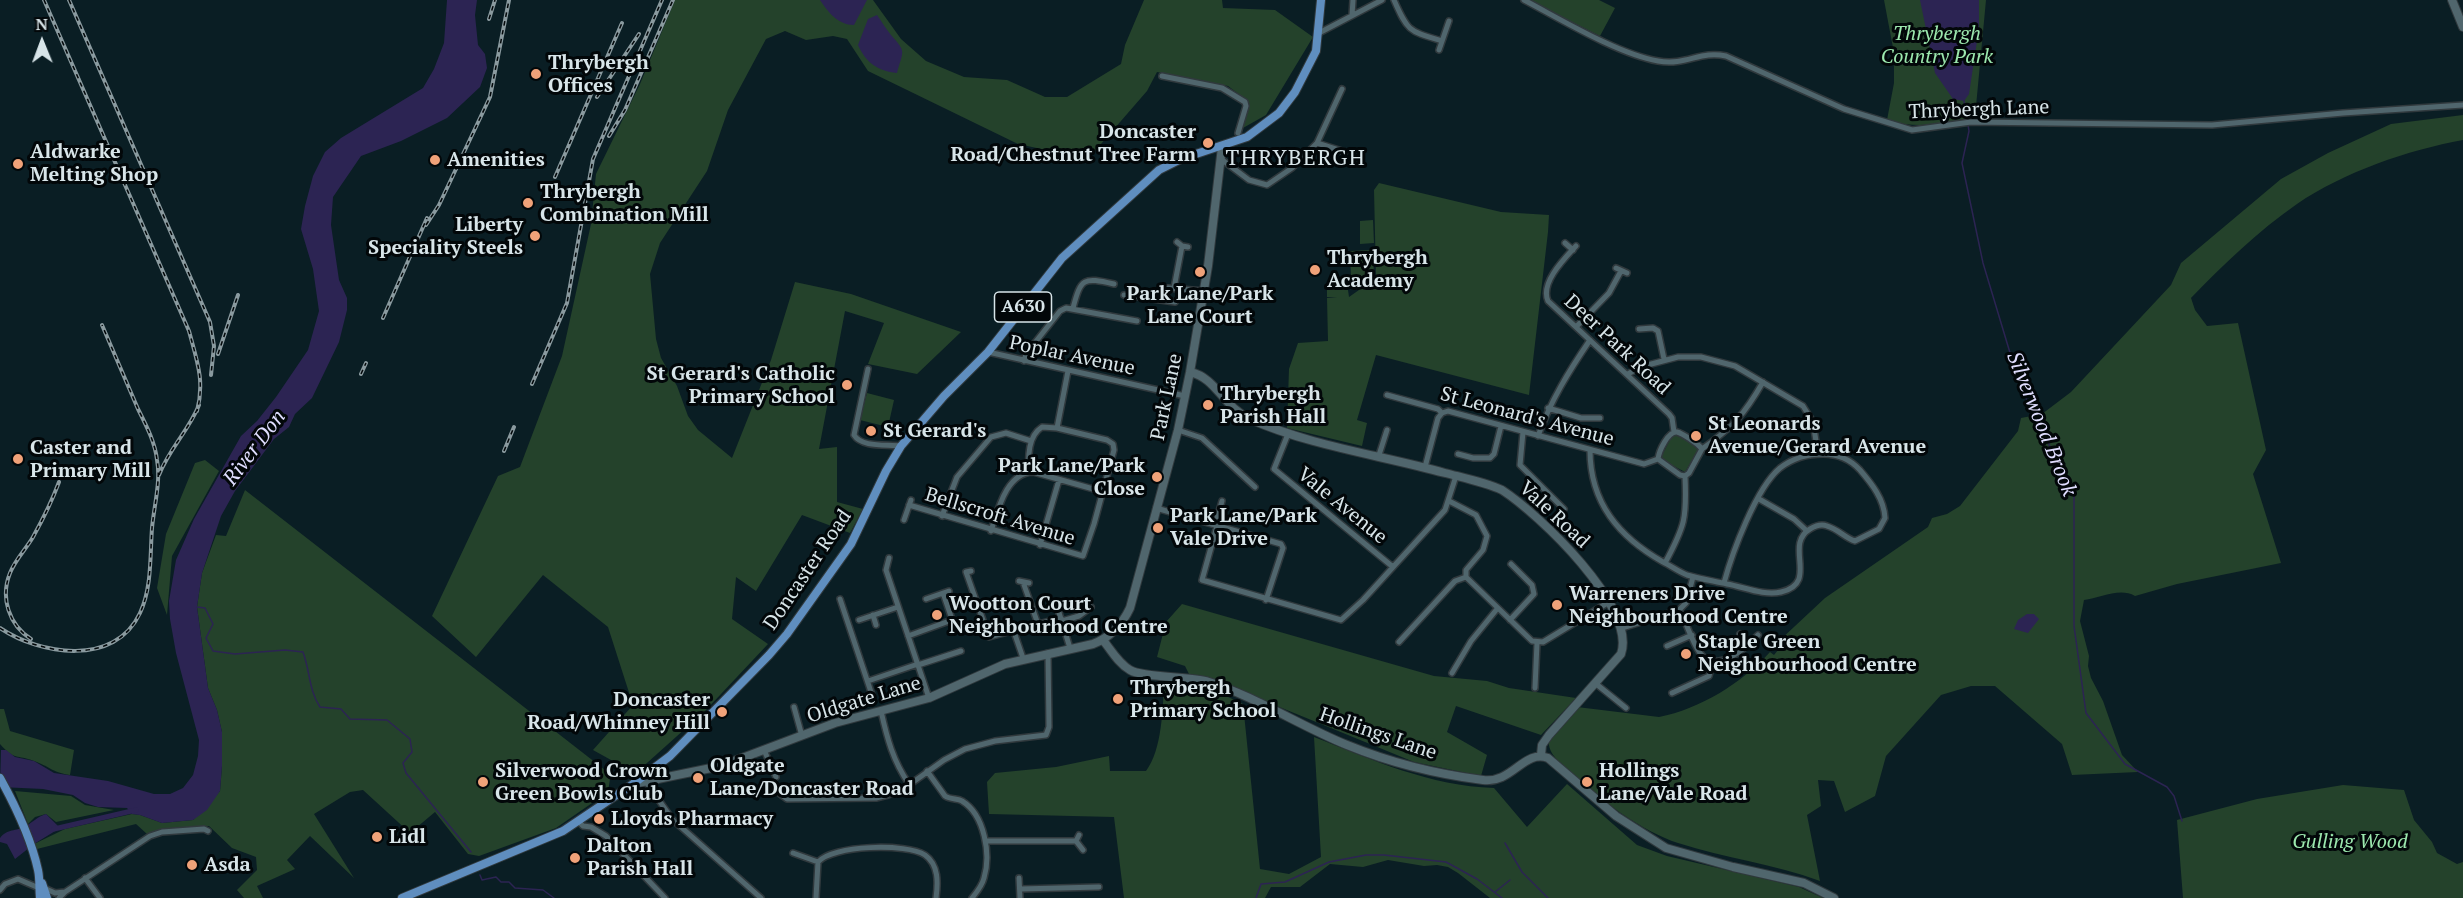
<!DOCTYPE html>
<html>
<head>
<meta charset="utf-8">
<style>
  body { margin:0 }
  #map { position:relative; width:2463px; height:898px; overflow:hidden; background:#0a1e24; font-family:"PT Serif",serif }
  canvas { display:block }
  .north { position:absolute; left:12px; top:12px; width:60px; height:60px; -webkit-text-stroke:4px #020709; paint-order:stroke; rotate:359deg; font-size:16px; font-weight:700; line-height:24px; text-align:center; color:#d8e5e9 }
  .north::after { content:''; display:block; margin:auto; width:21px; height:27px; background:#d8e5e9; clip-path:polygon(50% 0,100% 100%,50% 72%,0 100%) }
</style>
</head>
<body>
<div id="map">
<canvas width="2463" height="898"></canvas>
<div class="north">N</div>
</div>
<script>
const context = document.querySelector('canvas').getContext('2d');
context.lineJoin = 'round';
function paint(path, color) { context.fillStyle = color; context.fill(path, 'evenodd'); }
function strokePath(path, color, width, dash) { context.strokeStyle = color; context.lineWidth = width; context.lineCap = dash ? 'butt' : 'round'; context.setLineDash(dash || []); context.stroke(path); }
function write(font, color, halo, rows, align = 'center') {
  context.font = font + ' "PT Serif",serif'; context.lineWidth = 6; context.setLineDash([]); context.textBaseline = 'middle'; context.strokeStyle = halo; context.fillStyle = color; for (const [text, x, y, turn = 0] of rows) {
    context.save(); context.translate(x, y); context.rotate((+turn || 0) * Math.PI / 180); context.textAlign = isNaN(turn) ? turn : align; if (halo) context.strokeText(text, 0, 0); context.fillText(text, 0, 0); context.restore();
  }
}
paint(new Path2D(`
  M 675,0 L 873,0 L 901,39 L 926,61 L 964,77 L 1007,80 L 1045,97 L 1067,97 L 1121,64 L 1125,45 L 1144,0 L 1222,0 L 1223,8 L 1275,10 L 1313,37 L 1266,115 L 1243,128 L 1249,102 L 1228,86 L 1157,72 L 1147,91 L 1088,159 L 1018,144 L 868,71 L 847,39 L 833,36 L 806,40 L 785,31 L 766,39 L 728,110 L 707,171 L 660,243 L 650,274 L 656,339 L 661,358 L 677,386 L 688,416 L 698,430 L 732,458 L 771,360 L 795,282 L 851,294 L 961,332 L 917,374 L 868,364 L 884,323 L 845,311 L 819,449 L 837,447 L 837,502 L 863,509 L 850,533 L 802,515 L 756,591 L 736,577 L 732,619 L 768,644 L 705,711 L 638,771 L 620,765 L 593,750 L 633,705 L 608,627 L 543,575 L 476,657 L 432,616 L 498,476 L 520,467 L 562,356 L 591,224 L 596,174 L 640,84 Z
  M 1528,0 L 1599,0 L 1615,8 L 1600,36 Z
  M 1884,0 L 1986,0 L 1975,117 C 1943,123 1920,130 1887,120 L 1894,83 L 1894,53 Z
  M 2463,115 L 2463,140 C 2408,150 2344,172 2297,204 C 2258,231 2224,264 2191,298 L 2195,310 L 2207,326 L 2238,323 L 2266,450 L 2253,474 L 2281,563 L 2177,584 L 2135,596 C 2120,587 2100,598 2084,600 L 2080,621 L 2089,656 L 2088,666 L 2091,678 L 2103,701 L 2122,755 L 2138,772 L 2072,775 L 2062,744 L 1995,686 L 1971,686 L 1941,695 L 1886,756 L 1875,796 L 1845,812 L 1834,781 L 1818,780 L 1821,806 L 1807,815 L 1820,881 C 1774,864 1725,858 1678,843 C 1643,832 1597,798 1571,773 C 1562,764 1547,754 1549,740 L 1577,707 L 1659,717 C 1700,709 1742,683 1770,652 L 1774,655 L 1782,645 L 1779,641 L 1825,598 L 1928,527 L 1932,518 L 1947,514 L 1960,506 L 2018,431 L 2021,418 L 2042,414 L 2071,392 L 2171,285 L 2181,263 L 2281,179 L 2328,153 L 2391,124 Z
  M 1379,183 L 1501,212 L 1549,215 L 1548,232 L 1529,395 L 1376,355 L 1357,420 L 1367,423 L 1362,446 L 1287,428 L 1289,369 L 1298,343 L 1328,341 L 1327,298 L 1337,297 L 1327,297 L 1327,284 L 1347,283 L 1349,297 L 1376,278 L 1374,190 Z
  M 1373,220 L 1374,243 L 1360,244 L 1360,221 Z
  M 1373,250 L 1374,277 L 1351,278 L 1350,251 Z
  M 867,393 L 894,400 L 888,427 L 860,420 Z
  M 1676,435 L 1696,446 L 1698,450 L 1685,472 L 1662,460 L 1661,457 L 1672,436 Z
  M 205,460 L 219,471 L 172,556 L 167,615 L 157,588 L 166,534 L 195,463 Z
  M 245,490 L 605,770 L 610,779 L 608,792 L 556,828 L 479,856 L 468,854 L 435,812 L 410,833 L 363,790 L 350,792 L 314,814 L 354,878 L 310,836 L 287,860 L 295,869 L 257,886 L 263,898 L 244,898 L 237,890 L 257,870 L 256,857 L 232,848 L 209,826 L 160,830 L 147,834 L 136,824 L 33,850 L 34,844 L 65,829 L 132,814 L 140,815 L 162,823 L 193,820 L 220,791 L 222,766 L 222,732 L 217,710 L 208,688 L 197,607 L 202,573 L 216,535 L 226,536 Z
  M 1182,604 L 1434,676 L 1487,681 L 1509,688 L 1576,698 L 1541,735 L 1456,706 L 1447,732 L 1487,755 L 1481,776 L 1414,762 L 1206,677 L 1189,674 L 1185,666 L 1157,657 L 1166,622 Z
  M 1164,681 L 1207,687 L 1243,704 L 1260,869 L 1289,874 L 1321,857 L 1314,737 C 1373,760 1430,786 1494,788 L 1527,827 L 1567,784 L 1637,845 L 1667,856 L 1799,887 L 1823,898 L 1490,898 L 1458,873 L 1448,867 L 1437,865 L 1424,866 L 1388,860 L 1363,867 L 1330,864 L 1300,887 L 1271,887 L 1265,898 L 1124,898 L 1114,817 L 989,814 L 987,782 L 995,773 L 1056,767 L 1109,756 L 1110,771 L 1146,771 C 1162,750 1163,708 1164,681 Z
  M 0,709 L 4,709 L 10,731 L 74,750 L 70,775 C 51,772 49,766 34,761 C 16,754 15,761 0,744 Z
  M 2343,785 L 2404,790 L 2414,820 L 2432,842 L 2437,853 L 2457,864 L 2463,862 L 2463,898 L 2183,898 L 2177,820 L 2257,799 Z
  M 15,791 L 71,796 L 85,805 L 114,810 L 56,822 L 46,814 L 35,817 L 28,824 Z`), '#24422b');
paint(new Path2D(`
  M 447,0 L 477,0 L 475,15 L 478,45 L 485,54 L 487,68 L 480,87 L 447,118 L 401,141 L 361,156 L 333,197 L 331,225 L 339,280 L 347,298 L 347,310 L 339,342 L 312,398 L 295,414 L 289,427 L 274,439 L 235,491 L 221,516 L 202,573 L 197,607 L 208,688 L 217,710 L 222,732 L 222,766 L 220,791 L 207,810 L 193,820 L 162,823 L 140,815 L 132,814 L 127,808 L 98,807 L 85,803 L 73,795 L 43,789 L 0,787 L 1,750 L 6,750 L 15,757 L 34,761 L 54,773 L 108,781 L 154,794 L 170,794 L 183,788 L 193,775 L 198,756 L 199,740 L 176,653 L 170,619 L 169,601 L 176,560 L 194,519 L 241,436 L 257,421 L 276,397 L 308,350 L 319,311 L 313,269 L 301,229 L 305,206 L 313,176 L 325,152 L 341,138 L 423,88 L 434,69 L 444,43 Z
  M 820,0 L 867,0 L 854,25 C 838,25 828,12 820,0 Z
  M 1920,0 L 1979,0 L 1979,28 L 1969,94 L 1964,101 L 1953,99 L 1935,73 Z
  M 877,15 C 882,22 886,29 891,35 C 907,53 903,50 897,73 C 878,71 866,63 858,45 L 868,19 Z
  M 2027,614 L 2034,614 L 2039,619 L 2028,633 L 2014,629 L 2018,620 Z
  M 46,814 L 60,828 L 34,844 L 15,859 L 7,844 L 0,842 L 0,838 C 8,828 15,832 26,826 C 33,822 37,817 46,814 Z`), '#2c2453');
strokePath(new Path2D(`
  M 1964,101 L 1969,131 L 1962,163 L 1983,263 L 2020,386 L 2074,495 L 2074,626 L 2086,713 L 2125,764 L 2167,787 L 2174,796 L 2182,821
  M 197,607 L 205,608 L 213,624 L 206,638 L 213,651 L 235,654 L 285,650 L 303,652 C 310,671 309,691 320,707 L 341,709 L 350,719 L 387,720 L 410,739 L 412,752 L 403,763 L 406,773 L 471,852
  M 1505,843 L 1522,872 L 1548,898
  M 480,875 L 482,880 L 496,877 L 501,882 L 509,882 L 515,888 L 543,890 L 554,898
  M 1495,892 L 1510,880
  M 1256,898 L 1261,884 L 1285,882 L 1329,862 L 1366,855 L 1384,855 L 1446,862 L 1477,879 L 1502,898`), '#2c2453', 1.5);
strokePath(new Path2D(`
  M 54,829 L 136,810`), '#2c2453', 5);
const street = new Path2D(`
  M 1394,0 C 1408,32 1409,31 1442,41
  M 1524,0 C 1562,20 1618,54 1658,61 C 1687,66 1700,50 1726,56 L 1844,109 L 1912,130 L 1971,122 L 2212,125 L 2343,113 L 2463,105
  M 1352,15 L 1353,0
  M 1319,33 L 1382,0
  M 1439,50 L 1449,21
  M 1162,76 L 1222,88 L 1245,102 L 1246,106 L 1238,133
  M 1317,143 L 1342,89
  M 1221,159 L 1249,180 L 1267,185 L 1292,168 L 1317,143 L 1345,152
  M 1177,242 L 1182,246 L 1188,247
  M 1565,243 L 1573,250
  M 1576,246 C 1564,259 1540,283 1548,301 L 1669,414 L 1672,418 L 1674,432
  M 1616,268 L 1627,273
  M 1168,288 L 1204,291
  M 1174,288 L 1182,246
  M 1124,295 L 1175,302
  M 1073,308 C 1081,278 1083,277 1114,284
  M 1576,327 L 1609,293 L 1621,271
  M 1639,329 L 1653,328 L 1658,331 L 1664,359
  M 988,352 L 1185,396
  M 1024,361 L 1026,354 L 1060,311 L 1066,308 L 1137,321
  M 868,369 L 854,435 C 862,448 887,444 901,446
  M 1628,374 L 1640,367 L 1678,357 L 1701,357 L 1735,366 L 1803,406 L 1813,422 L 1818,454
  M 1387,395 L 1438,409 L 1442,413 L 1448,411 L 1644,464 L 1658,459
  M 1548,408 L 1581,418 L 1600,418
  M 1057,428 L 1068,371
  M 1178,430 L 1202,438 L 1255,487
  M 1523,432 L 1520,465 L 1564,509
  M 1288,434 L 1274,469 L 1393,567
  M 1538,436 C 1551,400 1569,371 1590,340
  M 1702,449 C 1733,427 1744,415 1763,382
  M 1590,450 C 1590,503 1619,537 1663,562 C 1671,566 1679,572 1687,575 C 1700,579 1714,581 1727,584 C 1744,587 1764,596 1781,592 C 1820,583 1783,545 1810,529 C 1815,526 1822,524 1827,526 C 1838,529 1845,538 1855,541 L 1879,529 L 1885,518 C 1884,499 1872,484 1860,470 C 1850,459 1838,454 1823,454 C 1807,454 1793,458 1780,468 C 1756,488 1732,553 1724,583
  M 1458,454 L 1473,458 L 1490,458 L 1494,454 L 1501,426
  M 1379,455 L 1387,430
  M 1425,467 L 1438,418 L 1442,413
  M 1685,476 L 1689,473 L 1702,449
  M 1759,499 L 1794,519 L 1807,531
  M 1449,501 L 1476,515 L 1487,536 L 1483,550 L 1466,570 L 1466,577 L 1532,641 L 1543,642 L 1609,602
  M 909,505 L 1083,556 L 1094,524 L 1114,450 L 1113,444 L 1107,440 L 1057,428 L 1042,427 C 1028,436 1028,456 1029,472
  M 1156,508 L 1281,544 L 1283,548 L 1266,600
  M 942,516 L 957,477 L 991,437 L 1006,433 L 1031,441
  M 904,520 L 911,500
  M 1215,525 L 1222,501
  M 1217,526 L 1202,580 L 1341,620 L 1363,600 L 1445,510 L 1456,476
  M 991,531 C 998,510 1006,473 1033,472 L 1104,492
  M 1040,545 L 1059,480
  M 889,558 L 886,570 L 929,698
  M 1665,563 C 1685,526 1687,518 1685,476 L 1680,475 L 1658,459 C 1659,451 1668,431 1677,432 C 1681,433 1687,437 1690,439 C 1695,442 1698,444 1702,449
  M 971,571 L 966,572 L 989,637 L 1061,618
  M 1019,581 L 1029,583
  M 1023,582 L 1038,624
  M 943,593 L 955,628
  M 840,599 L 872,695
  M 926,599 L 949,591
  M 1056,603 L 1070,648
  M 1679,610 C 1687,623 1691,640 1700,653 C 1716,675 1746,648 1758,635
  M 873,615 L 876,625
  M 859,620 L 898,607
  M 1510,620 L 1534,594 L 1532,585 L 1511,564
  M 1062,621 L 1079,616 L 1091,607 L 1087,605
  M 1622,628 L 1679,610 L 1686,603 L 1693,577
  M 1013,629 L 1023,658
  M 1740,634 L 1750,643
  M 908,636 L 952,620
  M 1399,642 L 1455,581 L 1466,577
  M 1667,646 L 1692,635
  M 918,665 L 961,651
  M 1452,673 L 1471,641 L 1497,609
  M 868,681 L 918,664
  M 1595,683 L 1626,708
  M 1535,688 L 1537,643
  M 1672,693 L 1709,676 L 1713,661
  M 794,707 L 802,736
  M 881,711 C 887,738 893,761 909,784
  M 764,750 L 776,777
  M 927,771 L 945,796 C 951,800 958,798 962,801 C 985,815 991,855 984,878 C 982,886 977,892 972,898
  M 647,783 L 672,819 L 761,898
  M 779,787 L 780,794 L 787,799 L 876,798 L 888,795 L 902,790 L 944,760 L 965,749 L 995,741 L 1046,735 L 1049,727 L 1048,653
  M 579,822 L 583,826 L 591,827 L 606,836 L 665,898
  M 1079,835 L 1076,841 L 1083,850
  M 986,841 L 1076,841
  M 793,853 L 818,862
  M 85,878 L 100,898
  M 1019,878 L 1020,898
  M 44,888 L 55,893 L 65,892 L 59,898
  M 1020,889 L 1099,887
  M 0,890 L 5,884 L 18,879 L 39,888
  M 65,892 L 150,836 L 162,832 L 204,829 L 208,831
  M 816,898 L 818,862 C 832,845 907,843 925,855 C 939,865 938,883 936,898`);
const secondary = new Path2D(`
  M 2452,0 L 2463,27
  M 1190,372 C 1217,378 1222,406 1250,419 C 1311,446 1380,455 1445,473 C 1464,478 1484,482 1502,490 C 1539,514 1637,607 1621,654 L 1549,735 L 1542,745 L 1541,755
  M 1103,640 C 1111,650 1118,663 1130,670 C 1143,678 1187,676 1206,681 C 1255,696 1300,726 1347,745 C 1391,763 1436,774 1483,780 C 1512,784 1524,749 1548,758 L 1616,816 L 1666,848 L 1733,867 L 1804,883 L 1834,898
  M 633,784 L 721,766 L 835,723 L 929,698 L 1005,664 L 1093,644 C 1111,637 1122,625 1130,608 L 1178,430 L 1190,372 L 1208,266 L 1222,147`);
const primary = new Path2D(`
  M 0,778 C 16,807 31,838 38,870 C 40,879 39,889 40,898
  M 42,883 L 47,898
  M 402,898 L 563,831 L 633,784 L 670,756 L 769,655 L 787,634 L 851,544 L 886,471 L 901,446 L 944,396 L 988,352 L 1062,258 L 1159,170 L 1181,159 L 1247,137 L 1279,113 L 1295,92 L 1316,51 L 1321,0`);
strokePath(street, '#30393d', 8);
strokePath(secondary, '#30393d', 10);
strokePath(primary, '#30393d', 10);
strokePath(street, '#50666d', 5);
strokePath(secondary, '#50666d', 8);
strokePath(primary, '#5f8ebf', 8);
const rail = new Path2D(`
  M 44,0 L 189,331 C 197,361 205,381 197,411
  M 69,0 L 210,322 L 214,346 L 211,375
  M 489,19 L 495,0
  M 597,97 L 639,34
  M 609,136 L 625,110 L 673,0
  M 555,177 L 622,23
  M 426,225 L 439,205 L 490,97 L 509,0
  M 383,318 L 427,218
  M 218,354 L 238,295
  M 361,374 L 366,363
  M 532,384 L 567,303 L 593,159 L 662,0
  M 504,451 L 514,427
  M 159,475 C 169,449 189,430 199,405
  M 0,628 C 40,655 115,667 140,613 C 152,588 150,555 152,528 C 154,506 161,481 157,460 C 155,442 146,425 138,409 C 126,381 114,353 102,325
  M 31,639 C 9,625 0,598 10,573 C 15,560 26,549 33,537 C 43,519 52,501 59,482`);
strokePath(rail, '#8a9a9f', 4);
strokePath(rail, '#020709', 1.5, [4.5]);
for (const [x, y, r, color] of [
  [536,74,6,"#f0a279"],
  [1208,143,6,"#f0a279"],
  [435,160,6,"#f0a279"],
  [18,164,6,"#f0a279"],
  [528,203,6,"#f0a279"],
  [535,236,6,"#f0a279"],
  [1315,270,6,"#f0a279"],
  [1200,272,6,"#f0a279"],
  [847,385,6,"#f0a279"],
  [1208,405,6,"#f0a279"],
  [871,431,6,"#f0a279"],
  [1696,436,6,"#f0a279"],
  [18,459,6,"#f0a279"],
  [1157,477,6,"#f0a279"],
  [1158,528,6,"#f0a279"],
  [1557,605,6,"#f0a279"],
  [937,615,6,"#f0a279"],
  [1686,654,6,"#f0a279"],
  [1118,699,6,"#f0a279"],
  [722,712,6,"#f0a279"],
  [698,778,6,"#f0a279"],
  [483,782,6,"#f0a279"],
  [1587,782,6,"#f0a279"],
  [599,819,6,"#f0a279"],
  [377,837,6,"#f0a279"],
  [575,858,6,"#f0a279"],
  [192,865,6,"#f0a279"]
]) { const dot = new Path2D(); dot.arc(x, y, r, 0, 2 * Math.PI); context.fillStyle = color; context.fill(dot); strokePath(dot, '#020709', 2); }
for (const [x, y, w] of [
  [1023,307,57]
]) { const box = new Path2D(); box.roundRect(x - w / 2, y - 15, w, 30, 4.5); context.fillStyle = '#020709'; context.fill(box); strokePath(box, '#d8e5e9', 1.5); }
write('bold 18px', '#d8e5e9', null, [
  ["A630",1023,307]
]);
write('italic 20px', '#9ce8ae', '#020709', [
  ["Thrybergh",1937,34],
  ["Country Park",1937,57],
  ["Gulling Wood",2350,842]
]);
write('bold 20px', '#d8e5e9', '#020709', [
  ["Thrybergh",548,63],
  ["Offices",548,86],
  ["Doncaster",1196,132,"right"],
  ["Road/Chestnut Tree Farm",1196,155,"right"],
  ["Aldwarke",30,152],
  ["Melting Shop",30,175],
  ["Amenities",447,160],
  ["Thrybergh",540,192],
  ["Combination Mill",540,215],
  ["Liberty",523,225,"right"],
  ["Speciality Steels",523,248,"right"],
  ["Thrybergh",1327,258],
  ["Academy",1327,281],
  ["Park Lane/Park",1200,294,"center"],
  ["Lane Court",1200,317,"center"],
  ["St Gerard's Catholic",835,374,"right"],
  ["Primary School",835,397,"right"],
  ["Thrybergh",1220,394],
  ["Parish Hall",1220,417],
  ["St Leonards",1708,424],
  ["Avenue/Gerard Avenue",1708,447],
  ["St Gerard's",883,431],
  ["Caster and",30,448],
  ["Primary Mill",30,471],
  ["Park Lane/Park",1145,466,"right"],
  ["Close",1145,489,"right"],
  ["Park Lane/Park",1170,516],
  ["Vale Drive",1170,539],
  ["Warreners Drive",1569,594],
  ["Neighbourhood Centre",1569,617],
  ["Wootton Court",949,604],
  ["Neighbourhood Centre",949,627],
  ["Staple Green",1698,642],
  ["Neighbourhood Centre",1698,665],
  ["Thrybergh",1130,688],
  ["Primary School",1130,711],
  ["Doncaster",710,700,"right"],
  ["Road/Whinney Hill",710,723,"right"],
  ["Oldgate",710,766],
  ["Lane/Doncaster Road",710,789],
  ["Silverwood Crown",495,771],
  ["Green Bowls Club",495,794],
  ["Hollings",1599,771],
  ["Lane/Vale Road",1599,794],
  ["Lloyds Pharmacy",611,819],
  ["Lidl",389,837],
  ["Dalton",587,846],
  ["Parish Hall",587,869],
  ["Asda",204,865]
], 'left');
write('20px', '#d8e5e9', '#020709', [
  ["Thrybergh Lane",1979,110,-2],
  ["Deer Park Road",1617,345,43],
  ["Poplar Avenue",1072,356,12],
  ["Park Lane",1167,397,-78],
  ["St Leonard's Avenue",1527,417,15],
  ["Vale Avenue",1342,506,39],
  ["Vale Road",1554,515,43],
  ["Bellscroft Avenue",1000,517,17],
  ["Doncaster Road",808,570,-56],
  ["Oldgate Lane",864,700,-17],
  ["Hollings Lane",1378,734,19]
]);
write('italic 21px', '#dfddfe', '#020709', [
  ["Silverwood Brook",2041,424,68],
  ["River Don",255,448,-53]
]);
context.letterSpacing = '1.5px';
write('22px', '#d8e5e9', '#020709', [
  ["THRYBERGH",1296,159]
]);
context.letterSpacing = '0px';
</script>
</body>
</html>
